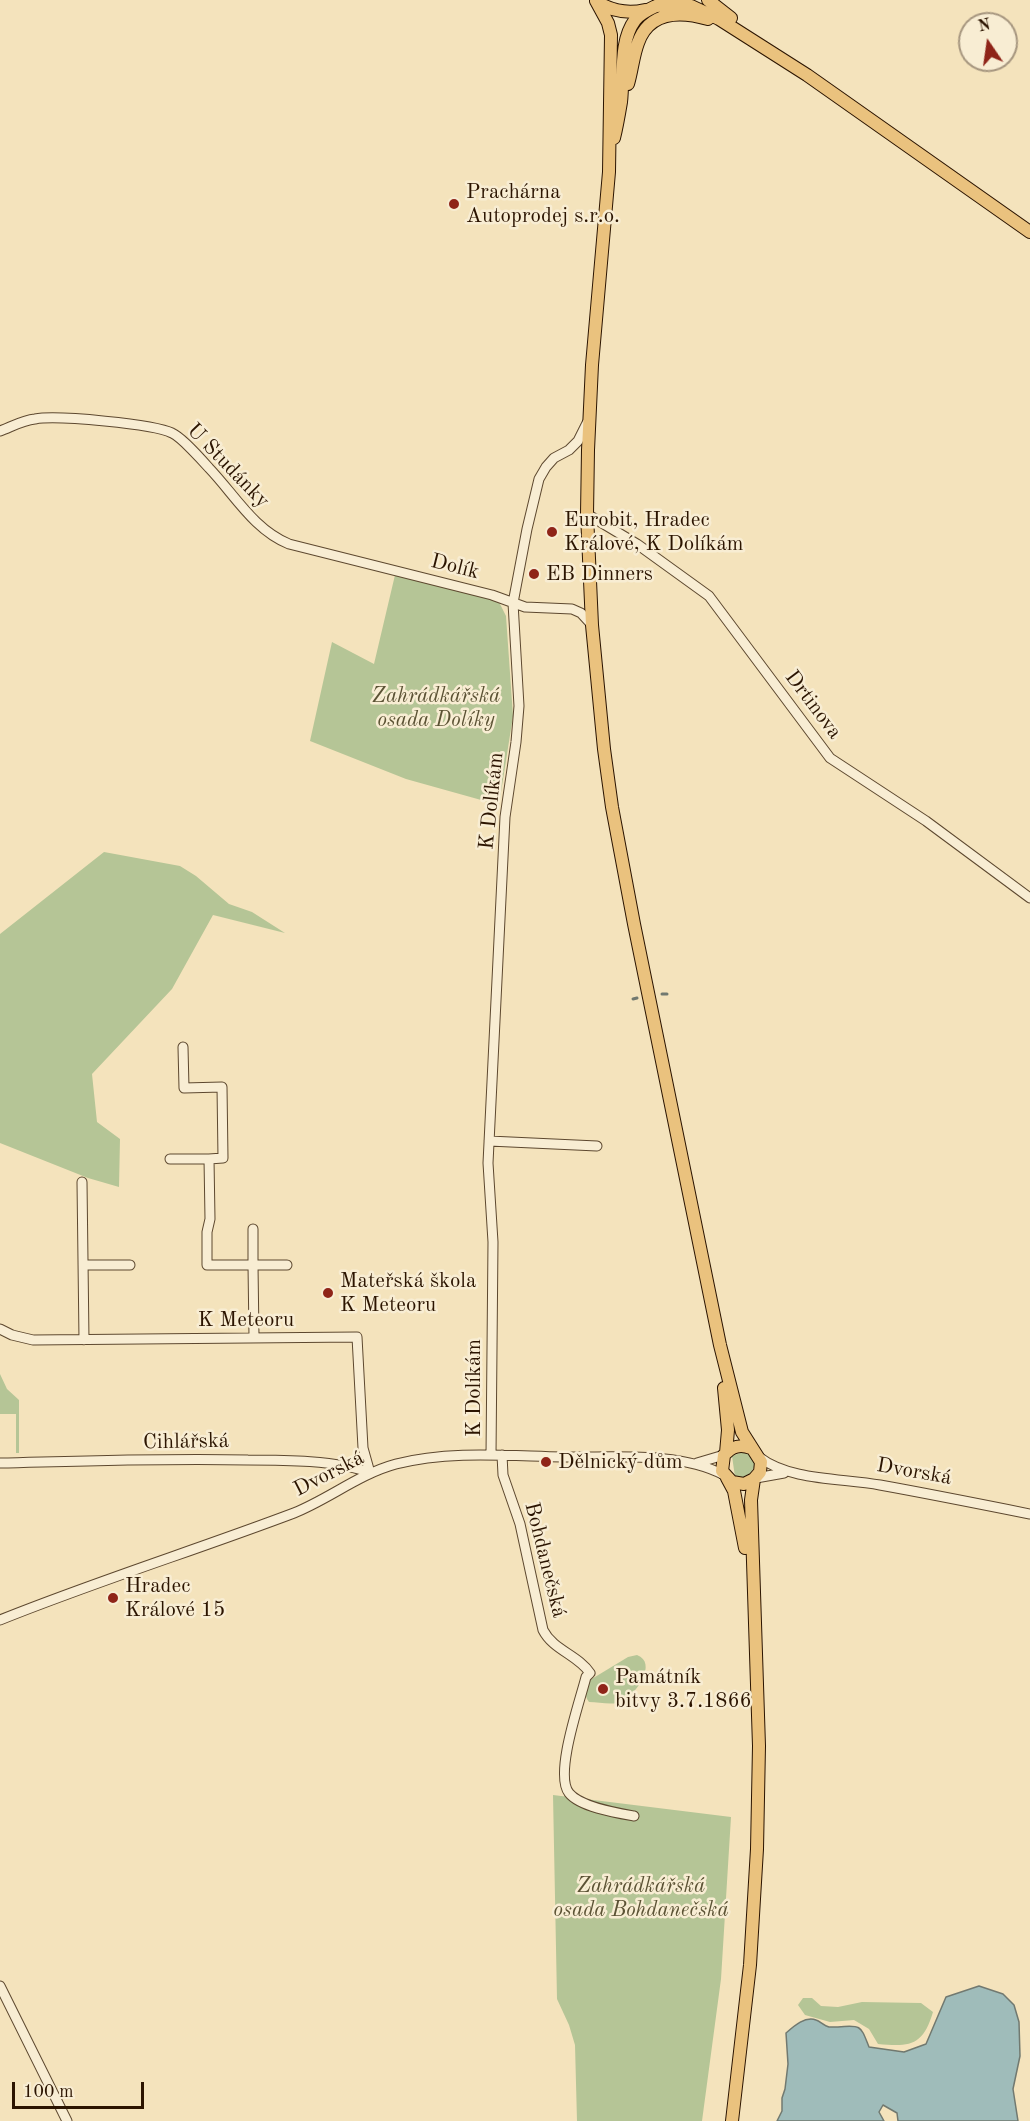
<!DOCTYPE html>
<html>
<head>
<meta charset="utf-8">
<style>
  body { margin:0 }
  #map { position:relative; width:1030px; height:2121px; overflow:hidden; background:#f4e3bc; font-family:"Old Standard TT",serif }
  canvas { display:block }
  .north { position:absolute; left:958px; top:12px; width:60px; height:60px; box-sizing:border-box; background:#f8edd3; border:2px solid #a6967f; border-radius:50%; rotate:347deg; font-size:16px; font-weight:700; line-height:24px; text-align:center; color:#2b1400 }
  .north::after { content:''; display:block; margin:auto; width:21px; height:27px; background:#8f2418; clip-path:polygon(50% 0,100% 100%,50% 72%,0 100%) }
  .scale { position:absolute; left:12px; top:2082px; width:132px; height:27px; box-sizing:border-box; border:3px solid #2b1400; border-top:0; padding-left:8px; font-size:18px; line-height:21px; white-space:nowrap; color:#2b1400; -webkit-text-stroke:4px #f8edd3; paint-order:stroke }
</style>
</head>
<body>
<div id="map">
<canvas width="1030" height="2121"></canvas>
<div class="north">N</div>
<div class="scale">100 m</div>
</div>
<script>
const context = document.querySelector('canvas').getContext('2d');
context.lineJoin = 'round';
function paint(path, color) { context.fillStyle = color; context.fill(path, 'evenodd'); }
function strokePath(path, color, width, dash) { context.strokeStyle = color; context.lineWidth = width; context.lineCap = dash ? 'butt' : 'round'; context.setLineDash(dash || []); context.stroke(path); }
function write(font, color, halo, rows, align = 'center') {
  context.font = font + ' "Old Standard TT",serif'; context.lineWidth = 5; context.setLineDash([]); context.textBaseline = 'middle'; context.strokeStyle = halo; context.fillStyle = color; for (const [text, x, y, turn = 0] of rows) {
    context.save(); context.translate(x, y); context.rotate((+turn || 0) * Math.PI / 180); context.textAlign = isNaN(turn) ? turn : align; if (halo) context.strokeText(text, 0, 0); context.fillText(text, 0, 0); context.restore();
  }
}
paint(new Path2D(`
  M 395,575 L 498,600 L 506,616 L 513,716 L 499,805 L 406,779 L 310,741 L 332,642 L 374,664 Z
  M 104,852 L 180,866 L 196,876 L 229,904 L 252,912 L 285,933 L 213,915 L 172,989 L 92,1074 L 97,1122 L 120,1139 L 119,1187 L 88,1178 L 0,1143 L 0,934 Z
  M 0,1374 L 7,1389 L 19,1400 L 19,1453 L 16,1453 L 16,1414 L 0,1414 Z
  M 743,1452 L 750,1455 L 755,1465 L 750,1475 L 743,1478 L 735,1477 L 732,1456 Z
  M 637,1655 C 658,1663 636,1694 623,1701 C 613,1706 600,1702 589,1702 C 583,1695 586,1687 590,1680 L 628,1657 Z
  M 553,1795 L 731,1817 L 721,1979 L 702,2121 L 577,2121 L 575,2045 L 569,2025 L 557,1999 Z
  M 803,1998 L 812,1998 L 821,2006 L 838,2007 L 862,2002 L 921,2003 L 933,2012 C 923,2046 910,2047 878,2044 L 869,2029 L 854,2020 L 830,2022 L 805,2015 L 798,2005 Z`), '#b5c596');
const water = new Path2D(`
  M 979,1986 L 1003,1994 L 1014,2005 L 1019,2022 L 1020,2056 L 1013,2089 L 1018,2121 L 898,2121 L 897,2113 L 883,2105 L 879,2112 L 884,2121 L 777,2121 L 782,2111 L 782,2098 L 785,2089 L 788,2064 L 786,2033 C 794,2026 805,2016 816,2020 C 820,2021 824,2026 829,2027 C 830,2027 837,2027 838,2027 C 862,2024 861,2027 869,2047 L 904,2052 L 926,2044 L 946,1997 Z`);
paint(water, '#9fbcba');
strokePath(water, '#717970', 1.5);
strokePath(new Path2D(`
  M 662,994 L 667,994
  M 633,999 L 637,998`), '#717970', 3);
const minor = new Path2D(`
  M 0,431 C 11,427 23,420 35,419 C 57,415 154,424 172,433 C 181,437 202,460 209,468 C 234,494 254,530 289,544 L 492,595 L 525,607 L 572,609 L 581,613 L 592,625
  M 587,514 L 637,544 L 709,596 L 830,758 L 926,821 L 1030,898
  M 183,1047 L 184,1088 L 222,1087 L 223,1158 L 209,1159
  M 489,1141 L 597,1146
  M 170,1159 L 209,1159 L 210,1219 L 207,1232 L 207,1265 L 253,1265 L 254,1337
  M 82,1182 L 84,1340
  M 253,1229 L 253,1265 L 287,1265
  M 83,1265 L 130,1265
  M 0,1329 L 12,1335 L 33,1340 L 357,1337 L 363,1448 L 370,1473
  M 491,1455 L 493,1242 L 488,1163 L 505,817 L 516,742 L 519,706 L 513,603 L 527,529 L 539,479 L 546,467 L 554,458 L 569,450 L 578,441 L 587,423
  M 502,1455 L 503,1475 L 520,1524 L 543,1630 C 553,1650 578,1655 590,1673 L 586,1677 C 580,1701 554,1774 569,1793 C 580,1807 617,1813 634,1816
  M 759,1457 C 790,1481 842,1478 880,1485 C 930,1494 980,1504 1030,1514
  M 0,1463 C 83,1461 165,1458 248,1460 C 283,1460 338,1460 370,1473
  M 697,1463 L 724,1455
  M 756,1478 L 784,1473
  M 0,1620 C 97,1581 196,1550 294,1513 C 329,1499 359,1474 396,1464 C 450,1450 509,1456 563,1457 C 613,1458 679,1451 724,1475
  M 0,1986 L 67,2121`);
const major = new Path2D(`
  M 708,0 L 731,18
  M 596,1 L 608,23 L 611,35 L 609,172 L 592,365 L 588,450 L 587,514 L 592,625 L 604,749 L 612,807 L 634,924 L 720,1345 L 742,1432 L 761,1462 L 760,1472 L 754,1479 L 744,1484 L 732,1482 L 722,1471 L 724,1455 C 732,1446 740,1444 751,1448
  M 596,1 C 611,11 627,14 645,10
  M 657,6 L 676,4 L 691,6 L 719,19 L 807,75 L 1030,232
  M 628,84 C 632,71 633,56 638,43 C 649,11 680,11 708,19
  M 614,138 C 617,126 619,114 621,102 C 624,77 619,41 635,20 C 642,11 653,8 662,3
  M 724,1388 L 728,1430 L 726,1453
  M 727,1478 L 734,1491 L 745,1548
  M 732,2121 L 750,1965 L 757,1849 L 759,1746 L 751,1500 L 754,1479`);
strokePath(minor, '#5d482f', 11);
strokePath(major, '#2b1400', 14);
strokePath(minor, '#f8edd3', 9);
strokePath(major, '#eac27e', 12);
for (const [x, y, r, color] of [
  [454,204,6,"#8f2418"],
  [552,532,6,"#8f2418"],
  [534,574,6,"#8f2418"],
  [328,1293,6,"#8f2418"],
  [546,1462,6,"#8f2418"],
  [113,1598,6,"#8f2418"],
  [603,1689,6,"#8f2418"]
]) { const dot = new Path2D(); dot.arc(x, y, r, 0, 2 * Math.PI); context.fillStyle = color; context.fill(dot); strokePath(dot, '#f8edd3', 2); }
write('21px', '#2b1400', '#f8edd3', [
  ["Prachárna",466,192],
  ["Autoprodej s.r.o.",466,216],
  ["Eurobit, Hradec",564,520],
  ["Králové, K Dolíkám",564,544],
  ["EB Dinners",546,574],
  ["Mateřská škola",340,1281],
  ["K Meteoru",340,1305],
  ["Dělnický dům",558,1462],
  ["Hradec",125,1586],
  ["Králové 15",125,1610],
  ["Památník",615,1677],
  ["bitvy 3.7.1866",615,1701]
], 'left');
write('21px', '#2b1400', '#f8edd3', [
  ["U Studánky",228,466,46],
  ["Dolík",455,567,14],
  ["Drtinova",813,705,53],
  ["K Dolíkám",492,801,-84],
  ["K Meteoru",246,1320],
  ["K Dolíkám",474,1388,-90],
  ["Cihlářská",186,1442,-1],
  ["Dvorská",914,1472,10],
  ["Dvorská",329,1474,-27],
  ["Bohdanečská",545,1560,76]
]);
write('italic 21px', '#5b5234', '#f8edd3', [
  ["Zahrádkářská",436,696],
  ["osada Dolíky",436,720],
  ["Zahrádkářská",641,1886],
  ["osada Bohdanečská",641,1910]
]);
</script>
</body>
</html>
